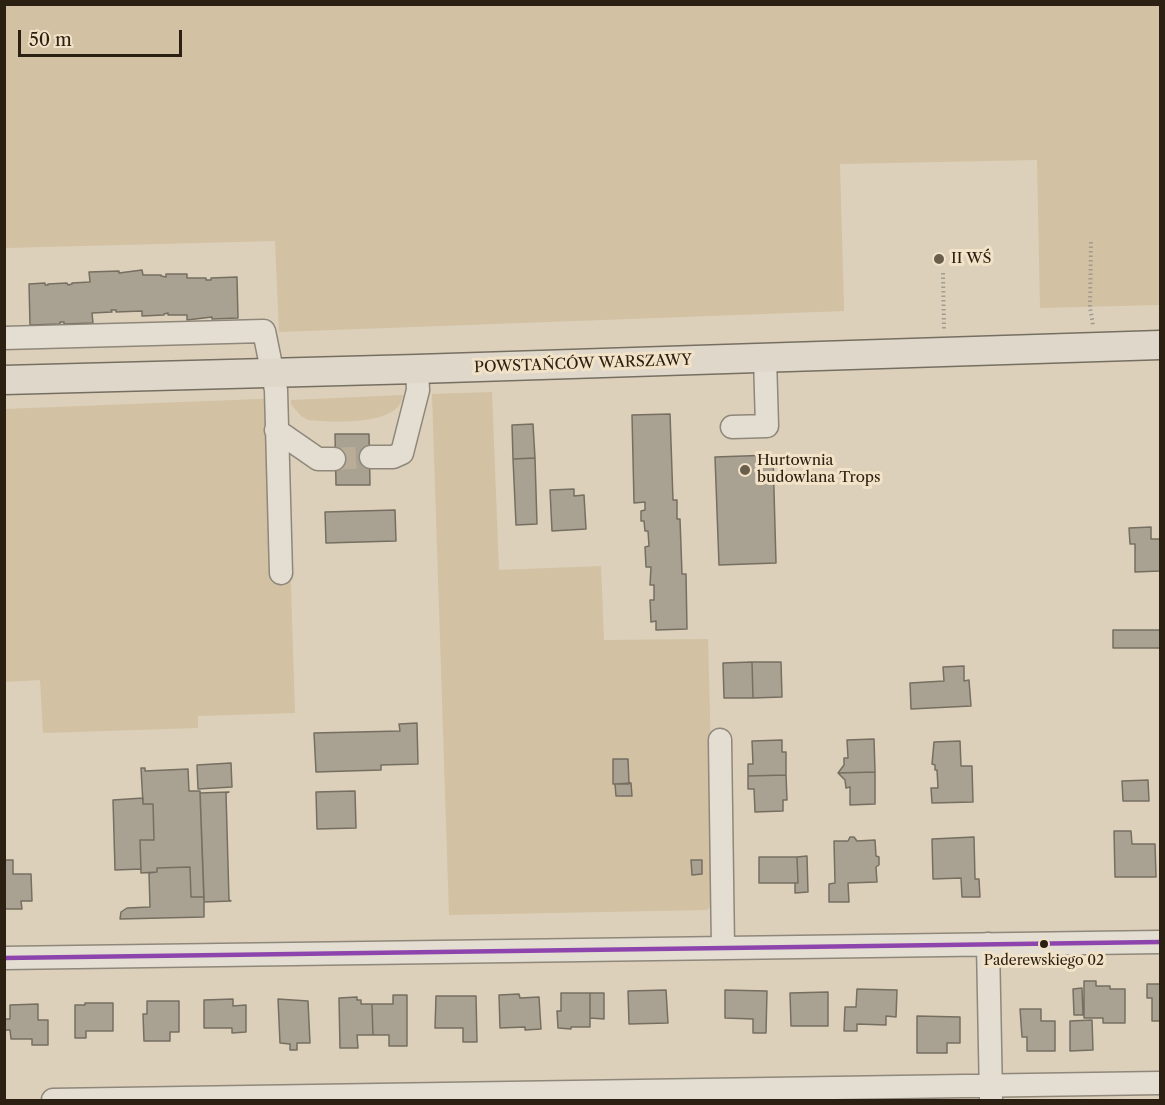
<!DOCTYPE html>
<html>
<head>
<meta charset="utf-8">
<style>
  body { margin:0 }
  #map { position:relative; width:1165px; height:1105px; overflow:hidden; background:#dcd0ba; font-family:"Libre Caslon Text",serif }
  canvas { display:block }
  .frame { position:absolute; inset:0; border:6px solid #2b2011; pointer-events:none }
  .scale { position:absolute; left:18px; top:30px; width:164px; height:27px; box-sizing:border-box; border:3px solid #2b2011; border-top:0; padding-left:8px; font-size:18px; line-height:21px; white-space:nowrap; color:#2b2011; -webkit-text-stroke:4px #f2e2c8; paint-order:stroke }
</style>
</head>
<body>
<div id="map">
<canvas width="1165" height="1105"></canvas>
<div class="frame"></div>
<div class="scale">50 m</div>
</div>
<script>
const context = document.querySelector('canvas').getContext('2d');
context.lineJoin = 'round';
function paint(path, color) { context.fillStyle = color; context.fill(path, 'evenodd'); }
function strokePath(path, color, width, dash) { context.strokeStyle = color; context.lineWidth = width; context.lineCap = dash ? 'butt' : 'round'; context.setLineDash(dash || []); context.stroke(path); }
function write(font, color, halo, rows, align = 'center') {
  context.font = font + ' "Libre Caslon Text",serif'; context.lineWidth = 6; context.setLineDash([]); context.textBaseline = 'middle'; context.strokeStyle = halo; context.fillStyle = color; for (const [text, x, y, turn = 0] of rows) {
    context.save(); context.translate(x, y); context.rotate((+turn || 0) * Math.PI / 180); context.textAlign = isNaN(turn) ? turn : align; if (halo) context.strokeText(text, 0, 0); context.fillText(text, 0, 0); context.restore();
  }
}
paint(new Path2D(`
  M 4,5 L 1160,5 L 1160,305 L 1040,308 L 1037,160 L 840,164 L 844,311 L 279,332 L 275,241 L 5,248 Z
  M 492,392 L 499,570 L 601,566 L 604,640 L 708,639 L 715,902 L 707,910 L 449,915 L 432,394 Z
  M 403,395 C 400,427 331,422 308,420 L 301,416 L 291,404 L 291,400 Z
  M 285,398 L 295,713 L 198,716 L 198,728 L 43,733 L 40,680 L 5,682 L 5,409 Z`), '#d2c1a3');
const building = new Path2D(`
  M 142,270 L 143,275 L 161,275 L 161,276 L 166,277 L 166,274 L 187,274 L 187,278 L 206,278 L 206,280 L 211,280 L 211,278 L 237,277 L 238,318 L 212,319 L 212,317 L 187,320 L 187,315 L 168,315 L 168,313 L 164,314 L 164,315 L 142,316 L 142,311 L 116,312 L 116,310 L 111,310 L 112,312 L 92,313 L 93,323 L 64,324 L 64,322 L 60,322 L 60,324 L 30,325 L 29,284 L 45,283 L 45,285 L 48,285 L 48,284 L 67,283 L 68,285 L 72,284 L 72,283 L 90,282 L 89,272 L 119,271 L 119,273 Z
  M 670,414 L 673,500 L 677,500 L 677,519 L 680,519 L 682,574 L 686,574 L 687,629 L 656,630 L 656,621 L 651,622 L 650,600 L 654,600 L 654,585 L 650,585 L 651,567 L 646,567 L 645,547 L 649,546 L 648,531 L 645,531 L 644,521 L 641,521 L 641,511 L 645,510 L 645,502 L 634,503 L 632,415 Z
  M 533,424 L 535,458 L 513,459 L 512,425 Z
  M 335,434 L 369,434 L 370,485 L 336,485 Z
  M 773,455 L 776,563 L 719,565 L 715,457 Z
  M 535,458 L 537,524 L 516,525 L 513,459 Z
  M 574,489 L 574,496 L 584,495 L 586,529 L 552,531 L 550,490 Z
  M 395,510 L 396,541 L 326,543 L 325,512 Z
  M 1151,527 L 1151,539 L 1160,539 L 1160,571 L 1135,572 L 1135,544 L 1130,544 L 1129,528 Z
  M 1113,630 L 1160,630 L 1160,648 L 1113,648 Z
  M 752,662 L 781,662 L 782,697 L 753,698 Z
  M 752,662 L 753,698 L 724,698 L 723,663 Z
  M 964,666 L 964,681 L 969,680 L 971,706 L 911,709 L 910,683 L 944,681 L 943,667 Z
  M 417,723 L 418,764 L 381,765 L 381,770 L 316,772 L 314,733 L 400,731 L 399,724 Z
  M 874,739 L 875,772 L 838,773 L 844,765 L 844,758 L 848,758 L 847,740 Z
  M 782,740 L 782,752 L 786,752 L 786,775 L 748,776 L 748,764 L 753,764 L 752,741 Z
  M 960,741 L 961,766 L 972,766 L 973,802 L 932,803 L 931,788 L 938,788 L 937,770 L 935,770 L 935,765 L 932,764 L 934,742 Z
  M 613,759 L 628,759 L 629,784 L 613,784 Z
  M 231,763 L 232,787 L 198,789 L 197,765 Z
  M 141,768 L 145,768 L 145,771 L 188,769 L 189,791 L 200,791 L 204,897 L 191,897 L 190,867 L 157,868 L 157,872 L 141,873 L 140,840 L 154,840 L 153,804 L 143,804 Z
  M 875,772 L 875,804 L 850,805 L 850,787 L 846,788 L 845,780 L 838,773 Z
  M 786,775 L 787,800 L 783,800 L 783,811 L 755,812 L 754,789 L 748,789 L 748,776 Z
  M 1148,780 L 1149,801 L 1123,801 L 1122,781 Z
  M 631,783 L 632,796 L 616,796 L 615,784 Z
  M 355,791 L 356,828 L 317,829 L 316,792 Z
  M 229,792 L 226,793 L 229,900 L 231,901 L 204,902 L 200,793 Z
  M 143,798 L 143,804 L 153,804 L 154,840 L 140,840 L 141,869 L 115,870 L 113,800 Z
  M 1114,831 L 1131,831 L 1132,844 L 1155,844 L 1156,877 L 1115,877 Z
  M 850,837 L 854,837 L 857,841 L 875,840 L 876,856 L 879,857 L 879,865 L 876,867 L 877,882 L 848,883 L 849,902 L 829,902 L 829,884 L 835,883 L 834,841 L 848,841 Z
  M 974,837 L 975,879 L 979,879 L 980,897 L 962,897 L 961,878 L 933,879 L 932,839 Z
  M 807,856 L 808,892 L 795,893 L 795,883 L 798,883 L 797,857 Z
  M 759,857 L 797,857 L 798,883 L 759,883 Z
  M 4,860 L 13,860 L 13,874 L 31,874 L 32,901 L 21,901 L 22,909 L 4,909 Z
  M 691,860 L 702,860 L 702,874 L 692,875 Z
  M 190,867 L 191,897 L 204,897 L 204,917 L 120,919 L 121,912 L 127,908 L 150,907 L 149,873 L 157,872 L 157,868 Z
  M 1084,981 L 1096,981 L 1096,986 L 1110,986 L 1110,989 L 1125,989 L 1125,1023 L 1103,1023 L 1103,1018 L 1084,1018 Z
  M 1147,984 L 1160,984 L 1160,1021 L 1152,1021 L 1152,998 L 1147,998 Z
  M 1082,988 L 1083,1015 L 1074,1015 L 1073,989 Z
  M 857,989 L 897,990 L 896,1017 L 886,1016 L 886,1025 L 857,1024 L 857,1031 L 844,1031 L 845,1007 L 856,1007 Z
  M 666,990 L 668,1023 L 629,1024 L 628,991 Z
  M 725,990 L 767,991 L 766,1033 L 753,1033 L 753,1019 L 725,1018 Z
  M 828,992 L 828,1026 L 791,1026 L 790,993 Z
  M 561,993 L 590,993 L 590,1027 L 571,1027 L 571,1029 L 558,1028 L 557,1011 L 561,1011 Z
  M 590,993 L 604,993 L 604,1019 L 590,1018 Z
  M 519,994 L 520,998 L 539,997 L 541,1029 L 525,1030 L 525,1027 L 500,1028 L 499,995 Z
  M 393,995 L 407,995 L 407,1046 L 389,1046 L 389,1035 L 373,1035 L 372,1004 L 393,1004 Z
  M 436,996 L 476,996 L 477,1042 L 463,1042 L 463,1028 L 435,1028 Z
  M 357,997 L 357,1000 L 361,1000 L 361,1004 L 372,1004 L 373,1035 L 357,1035 L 358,1048 L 340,1048 L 339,998 Z
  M 233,999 L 233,1006 L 246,1005 L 246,1032 L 232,1033 L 232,1028 L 204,1028 L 204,1000 Z
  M 278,999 L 308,1001 L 310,1043 L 297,1043 L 297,1050 L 290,1050 L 290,1044 L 280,1043 Z
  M 147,1001 L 179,1001 L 179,1032 L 170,1032 L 170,1041 L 144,1041 L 143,1014 L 147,1014 Z
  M 85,1003 L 113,1003 L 113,1031 L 86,1031 L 86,1038 L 75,1038 L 75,1005 L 85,1005 Z
  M 38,1004 L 38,1020 L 48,1020 L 48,1045 L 32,1045 L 32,1039 L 11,1039 L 10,1030 L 5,1030 L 5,1019 L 10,1019 L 10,1005 Z
  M 1020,1009 L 1041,1009 L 1041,1021 L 1055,1021 L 1055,1051 L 1027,1051 L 1027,1037 L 1022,1037 Z
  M 917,1016 L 960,1017 L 960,1043 L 947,1043 L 947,1053 L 917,1053 Z
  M 1092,1020 L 1093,1050 L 1070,1051 L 1070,1021 Z`);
paint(building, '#a9a191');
strokePath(building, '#766f61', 1.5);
strokePath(new Path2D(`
  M 334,459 L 371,457`), '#b9ad98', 22, [22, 11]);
const minor = new Path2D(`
  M 4,338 L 264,331 L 276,390 L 281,573
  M 732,427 L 767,426 L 765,358
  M 276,430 L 318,459 L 334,459
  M 371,457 L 393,457 L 402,453 L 418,390 L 417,369
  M 720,740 L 723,948
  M 988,944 L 991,1099
  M 4,958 L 1160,942
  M 53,1100 L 1160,1083`);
const major = new Path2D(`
  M 4,380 L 417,369 L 1160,345`);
strokePath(minor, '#8f8779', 25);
strokePath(major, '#766f61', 31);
strokePath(new Path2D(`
  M 1091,242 L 1090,307 L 1093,325
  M 943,273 L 944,329`), '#a19b91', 4, [1.5, 3]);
strokePath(minor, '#e3ddd2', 22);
strokePath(major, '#ded7ca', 28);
strokePath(new Path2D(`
  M 4,958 L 1160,942`), '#8e44ad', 4.5);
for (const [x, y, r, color] of [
  [939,259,6,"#695e4c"],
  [745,470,6,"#695e4c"],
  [1044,944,5,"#2b2011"]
]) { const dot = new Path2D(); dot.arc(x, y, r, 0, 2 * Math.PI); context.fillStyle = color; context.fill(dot); strokePath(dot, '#f2e2c8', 2); }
write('14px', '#2b2011', '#f2e2c8', [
  ["Paderewskiego 02",1044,961]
]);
write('15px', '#2b2011', '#f2e2c8', [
  ["II WŚ",951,259],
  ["Hurtownia",757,461],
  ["budowlana Trops",757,478]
], 'left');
write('15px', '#2b2011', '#f2e2c8', [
  ["POWSTAŃCÓW WARSZAWY",583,364,-2]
]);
</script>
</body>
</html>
